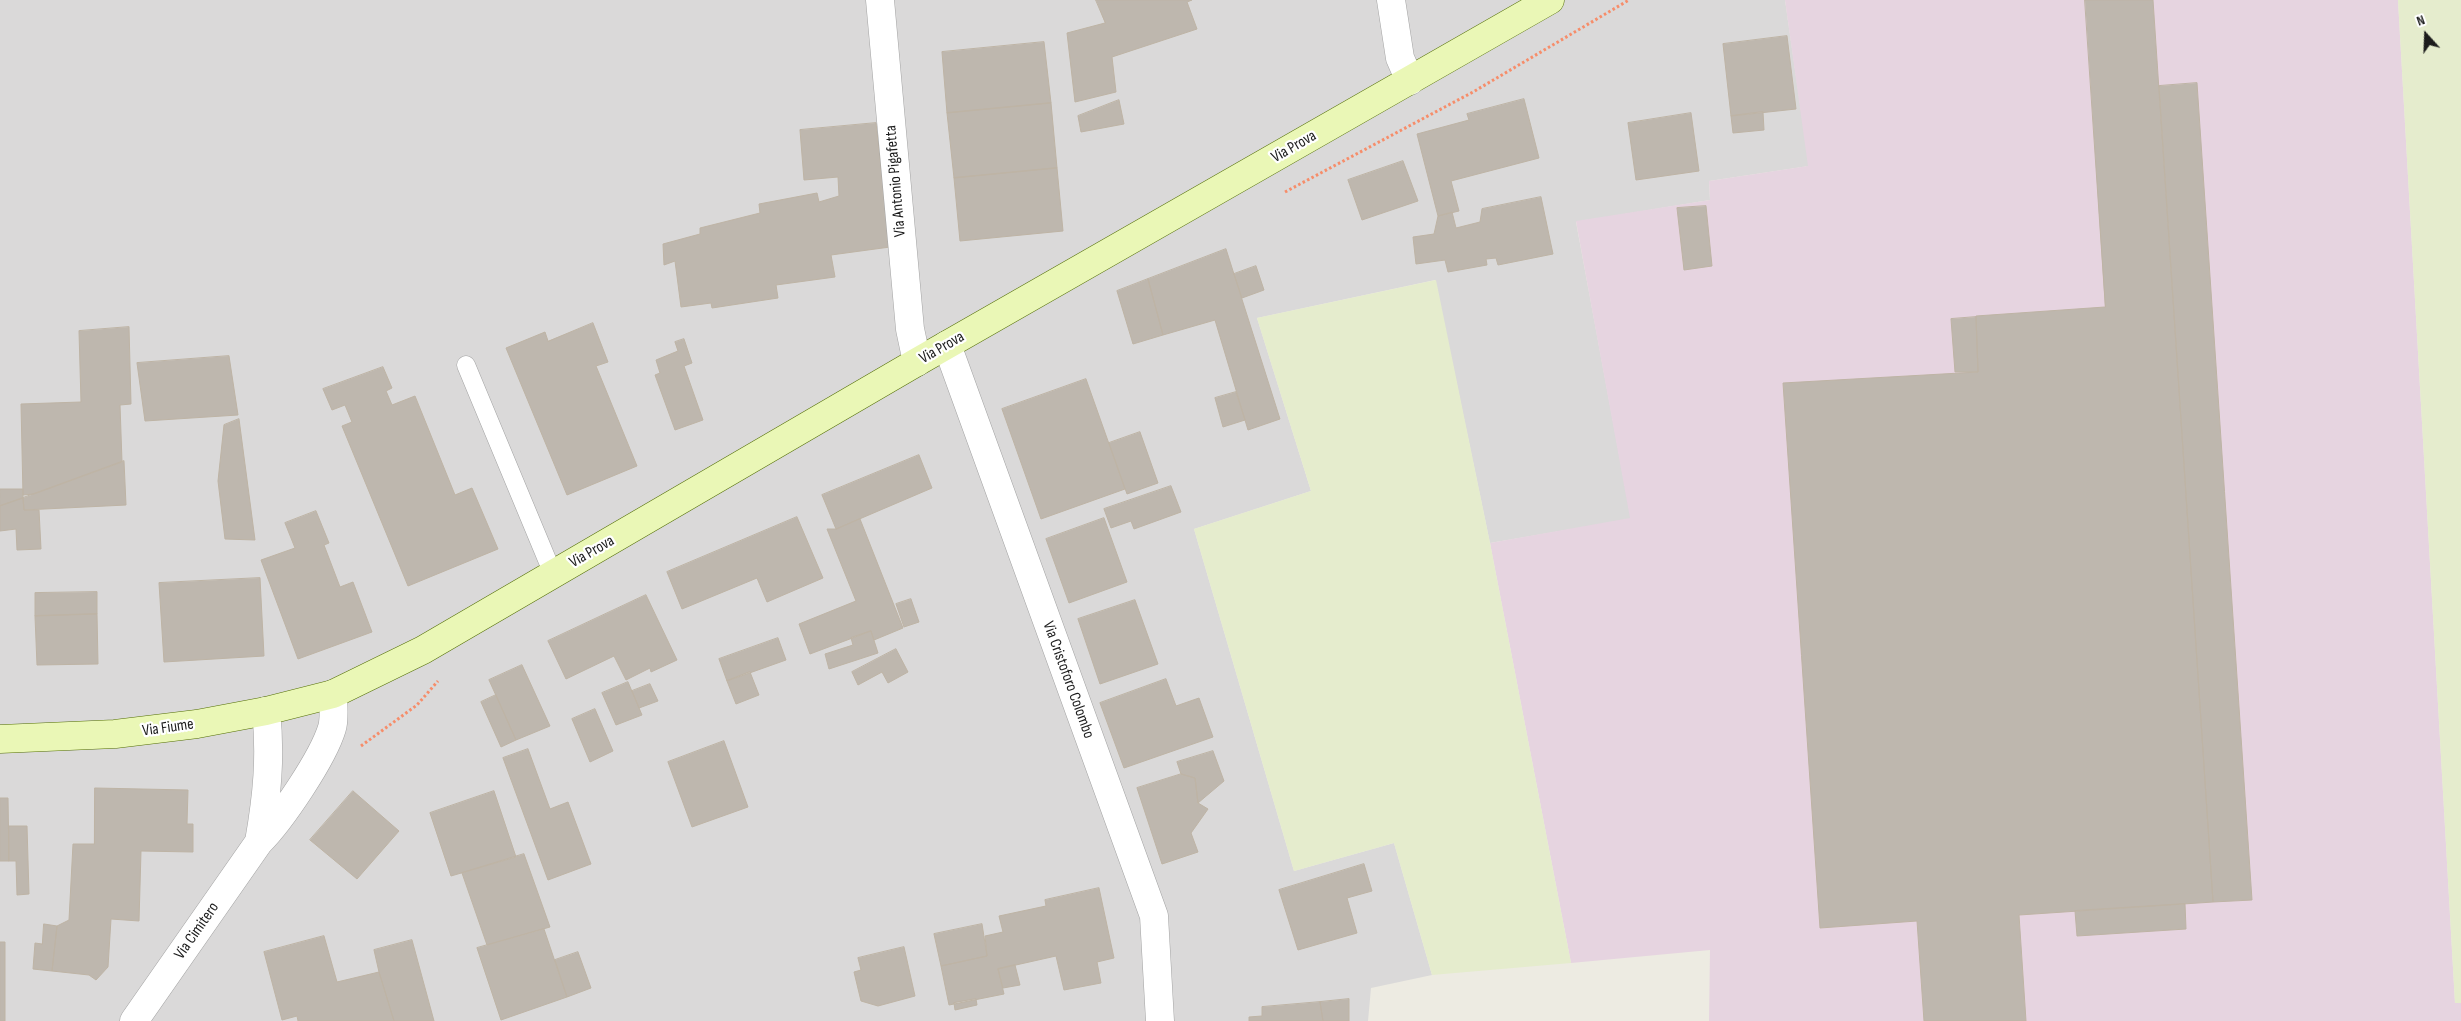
<!DOCTYPE html>
<html>
<head>
<meta charset="utf-8">
<style>
  body { margin:0 }
  #map { position:relative; width:2461px; height:1021px; overflow:hidden; background:#edebe2; font-family:"Sofia Sans Condensed",sans-serif }
  canvas { display:block }
  .north { position:absolute; left:2401px; top:10px; width:50px; height:50px; -webkit-text-stroke:4px #fff; paint-order:stroke; rotate:340deg; font-size:14px; font-weight:700; line-height:20px; text-align:center; color:#1c1c1c }
  .north::after { content:''; display:block; margin:auto; width:18px; height:22px; background:#1c1c1c; clip-path:polygon(50% 0,100% 100%,50% 72%,0 100%) }
</style>
</head>
<body>
<div id="map">
<canvas width="2461" height="1021"></canvas>
<div class="north">N</div>
</div>
<script>
const context = document.querySelector('canvas').getContext('2d');
context.lineJoin = 'round';
function paint(path, color) { context.fillStyle = color; context.fill(path, 'evenodd'); }
function strokePath(path, color, width, dash) { context.strokeStyle = color; context.lineWidth = width; context.lineCap = dash ? 'butt' : 'round'; context.setLineDash(dash || []); context.stroke(path); }
function write(font, color, halo, rows, align = 'center') {
  context.font = font + ' "Sofia Sans Condensed",sans-serif'; context.lineWidth = 4.5; context.setLineDash([]); context.textBaseline = 'middle'; context.strokeStyle = halo; context.fillStyle = color; for (const [text, x, y, turn = 0] of rows) {
    context.save(); context.translate(x, y); context.rotate((+turn || 0) * Math.PI / 180); context.textAlign = isNaN(turn) ? turn : align; if (halo) context.strokeText(text, 0, 0); context.fillText(text, 0, 0); context.restore();
  }
}
paint(new Path2D(`
  M 0,0 L 1785,0 L 1809,166 L 1709,181 L 1710,200 L 1576,222 L 1631,519 L 1490,543 L 1435,280 L 1257,318 L 1311,491 L 1194,529 L 1294,871 L 1394,843 L 1432,975 L 1371,988 L 1368,1021 L 0,1021 Z`), '#dad9d9');
paint(new Path2D(`
  M 1785,0 L 2398,0 L 2455,1003 L 2461,1003 L 2461,1021 L 1709,1021 L 1710,950 L 1571,963 L 1490,543 L 1630,518 L 1576,221 L 1710,200 L 1709,181 L 1808,166 Z`), '#e6d4e0');
paint(new Path2D(`
  M 2398,0 L 2461,0 L 2461,1003 L 2455,1003 Z
  M 1436,280 L 1490,543 L 1571,963 L 1432,975 L 1394,843 L 1294,871 L 1194,529 L 1311,491 L 1257,318 Z`), '#e5eccd');
const building = new Path2D(`
  M 1096,0 L 1192,0 L 1187,2 L 1197,29 L 1112,57 L 1116,92 L 1075,102 L 1067,33 L 1105,23 Z
  M 2085,0 L 2153,0 L 2213,902 L 2019,915 L 2026,1021 L 1924,1021 L 1917,921 L 1820,928 L 1783,383 L 1978,372 L 1976,316 L 2105,307 Z
  M 1787,36 L 1796,109 L 1731,116 L 1723,44 Z
  M 1044,42 L 1051,103 L 947,113 L 942,52 Z
  M 2197,83 L 2252,900 L 2213,902 L 2159,86 Z
  M 1524,99 L 1539,158 L 1451,181 L 1459,211 L 1438,216 L 1417,134 L 1469,120 L 1467,114 Z
  M 1119,100 L 1124,124 L 1081,132 L 1078,116 Z
  M 1051,103 L 1057,168 L 954,178 L 947,113 Z
  M 1763,112 L 1764,130 L 1733,133 L 1731,116 Z
  M 1691,113 L 1699,171 L 1636,180 L 1628,123 Z
  M 876,123 L 890,247 L 831,255 L 835,277 L 776,285 L 778,298 L 712,308 L 711,303 L 681,307 L 675,261 L 664,265 L 663,244 L 700,234 L 700,228 L 760,213 L 759,204 L 817,193 L 819,202 L 839,196 L 838,177 L 804,180 L 800,130 Z
  M 1403,161 L 1418,201 L 1362,220 L 1348,180 Z
  M 1057,168 L 1063,231 L 960,241 L 954,178 Z
  M 1541,197 L 1553,254 L 1498,265 L 1496,258 L 1486,259 L 1487,265 L 1448,272 L 1445,260 L 1416,264 L 1413,237 L 1434,234 L 1438,216 L 1452,212 L 1456,228 L 1480,222 L 1482,209 Z
  M 1706,206 L 1712,266 L 1684,270 L 1677,208 Z
  M 1226,249 L 1280,419 L 1248,430 L 1215,320 L 1163,335 L 1148,279 Z
  M 1256,266 L 1264,290 L 1242,298 L 1234,274 Z
  M 1148,279 L 1163,335 L 1133,344 L 1117,291 Z
  M 1976,317 L 1978,372 L 1955,372 L 1951,319 Z
  M 593,323 L 608,362 L 596,366 L 637,466 L 567,495 L 506,348 L 545,332 L 548,341 Z
  M 129,327 L 131,404 L 120,405 L 122,462 L 34,494 L 23,495 L 21,404 L 81,402 L 79,331 Z
  M 684,339 L 692,363 L 684,366 L 703,420 L 675,430 L 655,375 L 660,373 L 656,360 L 678,351 L 675,342 Z
  M 229,356 L 238,415 L 145,421 L 137,363 Z
  M 383,367 L 392,388 L 386,391 L 392,405 L 415,396 L 455,495 L 472,488 L 498,549 L 408,586 L 342,426 L 352,422 L 345,405 L 332,410 L 323,389 Z
  M 1086,379 L 1125,489 L 1041,519 L 1002,409 Z
  M 1236,392 L 1245,420 L 1223,427 L 1215,398 Z
  M 239,419 L 255,540 L 225,539 L 218,481 L 224,425 Z
  M 1140,432 L 1158,483 L 1127,494 L 1109,443 Z
  M 919,455 L 932,488 L 836,529 L 822,495 Z
  M 124,461 L 126,505 L 24,510 L 23,498 Z
  M 1171,486 L 1181,512 L 1134,529 L 1131,521 L 1111,528 L 1104,509 Z
  M 0,489 L 23,489 L 23,498 L 0,506 Z
  M 23,498 L 24,510 L 39,510 L 41,549 L 17,550 L 16,529 L 0,531 L 0,506 Z
  M 316,511 L 329,543 L 324,545 L 340,587 L 353,582 L 372,632 L 298,659 L 261,560 L 295,548 L 285,523 Z
  M 797,517 L 823,578 L 767,602 L 757,578 L 682,609 L 667,572 Z
  M 1104,518 L 1127,582 L 1069,603 L 1046,539 Z
  M 860,519 L 903,628 L 874,640 L 871,631 L 810,654 L 799,624 L 856,601 L 827,529 L 836,529 Z
  M 260,578 L 264,656 L 164,662 L 159,583 Z
  M 97,592 L 97,614 L 35,616 L 35,593 Z
  M 646,595 L 677,660 L 651,672 L 650,668 L 626,680 L 614,656 L 566,679 L 548,641 Z
  M 911,599 L 919,622 L 904,627 L 896,604 Z
  M 1135,600 L 1158,664 L 1100,684 L 1078,619 Z
  M 97,614 L 98,664 L 37,665 L 35,616 Z
  M 871,631 L 878,653 L 829,669 L 825,654 L 853,645 L 851,638 Z
  M 778,638 L 786,660 L 727,681 L 719,659 Z
  M 896,649 L 908,672 L 888,683 L 882,672 L 858,685 L 852,672 Z
  M 522,665 L 550,726 L 516,740 L 489,680 Z
  M 750,672 L 759,695 L 736,704 L 727,681 Z
  M 1166,679 L 1176,706 L 1199,698 L 1213,737 L 1124,768 L 1100,703 Z
  M 628,682 L 642,715 L 616,725 L 602,693 Z
  M 650,684 L 658,701 L 639,708 L 632,691 Z
  M 496,695 L 516,740 L 501,747 L 481,702 Z
  M 595,709 L 613,751 L 590,762 L 572,719 Z
  M 724,741 L 748,807 L 692,827 L 668,762 Z
  M 528,749 L 550,809 L 568,802 L 591,864 L 548,880 L 503,758 Z
  M 1213,751 L 1224,781 L 1198,803 L 1195,778 L 1181,774 L 1177,762 Z
  M 1181,774 L 1195,778 L 1198,803 L 1208,809 L 1191,833 L 1198,852 L 1162,864 L 1137,788 Z
  M 95,788 L 188,790 L 187,824 L 193,824 L 193,852 L 141,851 L 139,921 L 111,919 L 108,967 L 96,980 L 89,975 L 52,971 L 57,926 L 69,920 L 73,844 L 94,844 Z
  M 353,791 L 399,831 L 357,879 L 310,840 Z
  M 494,791 L 516,857 L 451,876 L 430,813 Z
  M 0,798 L 8,798 L 9,861 L 0,861 Z
  M 9,826 L 27,826 L 29,894 L 17,895 L 16,861 L 9,861 Z
  M 524,854 L 550,927 L 487,945 L 462,873 Z
  M 1364,864 L 1372,891 L 1347,898 L 1357,933 L 1298,950 L 1279,890 Z
  M 1099,888 L 1114,958 L 1097,962 L 1101,983 L 1064,990 L 1056,956 L 998,969 L 1004,994 L 949,1005 L 941,966 L 987,956 L 985,936 L 1003,932 L 999,916 L 1046,906 L 1045,900 Z
  M 2185,904 L 2186,929 L 2077,936 L 2075,911 Z
  M 44,924 L 57,926 L 52,971 L 33,969 L 35,943 L 42,944 Z
  M 982,924 L 987,956 L 941,966 L 934,934 Z
  M 544,929 L 567,997 L 501,1020 L 477,948 Z
  M 324,936 L 337,982 L 379,972 L 394,1021 L 298,1021 L 297,1016 L 282,1020 L 264,952 Z
  M 412,940 L 434,1021 L 394,1021 L 379,972 L 374,950 Z
  M 0,942 L 5,942 L 5,1021 L 0,1021 Z
  M 904,947 L 915,996 L 878,1006 L 861,1001 L 854,972 L 861,970 L 858,958 Z
  M 578,952 L 591,988 L 567,997 L 555,960 Z
  M 1015,965 L 1020,985 L 1003,988 L 998,969 Z
  M 976,999 L 977,1005 L 955,1010 L 954,1003 Z
  M 1349,999 L 1349,1021 L 1323,1021 L 1320,1002 Z
  M 1320,1002 L 1323,1021 L 1249,1021 L 1249,1017 L 1262,1016 L 1262,1007 Z`);
paint(building, '#beb7ae');
strokePath(building, '#beb4a5', 1);
const service = new Path2D(`
  M 466,365 L 553,574`);
const minor = new Path2D(`
  M 880,0 L 910,329 L 917,362
  M 1391,0 L 1400,58 L 1410,81
  M 947,345 L 1154,916 L 1160,1021`);
const tertiary = new Path2D(`
  M 259,842 C 267,797 271,756 266,711
  M 134,1021 L 259,842 C 281,820 323,758 332,728 C 335,718 333,704 333,694`);
const secondary = new Path2D(`
  M 0,739 L 115,734 L 197,724 L 266,711 L 333,694 L 423,650 L 917,362 L 1550,0`);
strokePath(service, '#a3a3a3', 19);
strokePath(minor, '#a3a3a3', 29);
strokePath(tertiary, '#a3a3a3', 29);
strokePath(secondary, '#546f07', 29);
strokePath(new Path2D(`
  M 1285,192 L 1473,92 L 1629,0
  M 361,746 L 417,705 L 438,681`), '#f68d6a', 3, [2.5, 2.5]);
strokePath(service, '#fff', 18);
strokePath(minor, '#fff', 28);
strokePath(tertiary, '#fff', 28);
strokePath(secondary, '#eaf7b6', 28);
write('16px', '#1c1c1c', '#fff', [
  ["Via Prova",1294,147,-30],
  ["Via Antonio Pigafetta",896,181,-95],
  ["Via Prova",942,348,-30],
  ["Via Prova",592,552,-30],
  ["Via Cristoforo Colombo",1068,680,70],
  ["Via Fiume",168,728,-8],
  ["Via Cimitero",197,931,-55]
]);
</script>
</body>
</html>
